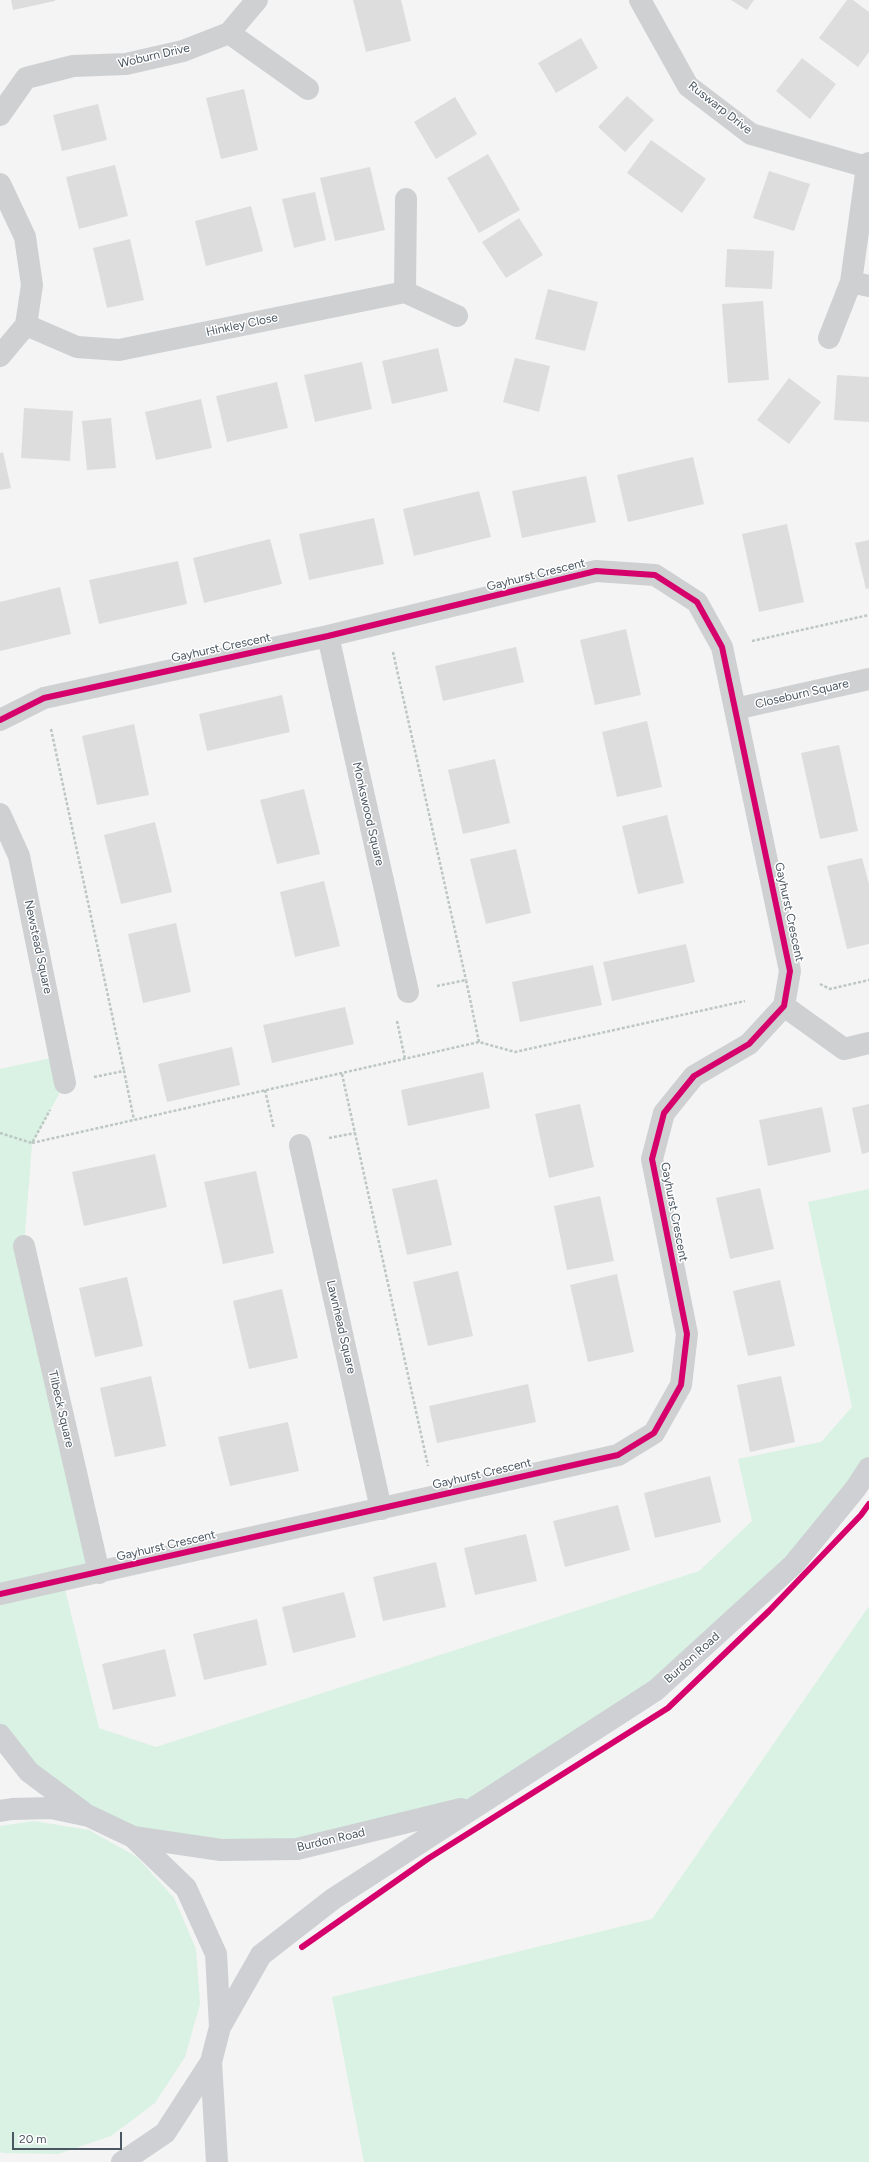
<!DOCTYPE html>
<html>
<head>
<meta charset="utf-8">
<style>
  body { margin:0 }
  #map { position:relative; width:869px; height:2162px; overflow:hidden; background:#f4f4f4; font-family:Figtree,sans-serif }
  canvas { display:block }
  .scale { position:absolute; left:12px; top:2132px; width:110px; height:18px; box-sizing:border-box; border:2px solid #4a5661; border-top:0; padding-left:5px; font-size:12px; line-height:14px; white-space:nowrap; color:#4a5661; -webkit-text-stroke:3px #fff; paint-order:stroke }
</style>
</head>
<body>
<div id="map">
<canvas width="869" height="2162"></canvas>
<div class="scale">20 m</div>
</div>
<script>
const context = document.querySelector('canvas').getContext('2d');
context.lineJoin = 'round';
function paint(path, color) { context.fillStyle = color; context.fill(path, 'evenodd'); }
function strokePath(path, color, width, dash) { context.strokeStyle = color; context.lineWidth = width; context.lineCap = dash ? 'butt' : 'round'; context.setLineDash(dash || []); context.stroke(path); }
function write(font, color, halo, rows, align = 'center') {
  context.font = font + ' Figtree,sans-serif'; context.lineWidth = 3; context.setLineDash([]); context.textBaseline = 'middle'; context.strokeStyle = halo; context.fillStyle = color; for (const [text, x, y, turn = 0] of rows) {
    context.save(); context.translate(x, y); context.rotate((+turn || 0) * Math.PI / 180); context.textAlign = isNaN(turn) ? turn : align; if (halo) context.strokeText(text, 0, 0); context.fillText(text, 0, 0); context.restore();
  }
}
paint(new Path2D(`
  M 60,1056 L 65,1083 L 32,1144 L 24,1246 L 99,1573 L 63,1581 L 99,1728 L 156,1747 L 699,1571 L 752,1521 L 738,1459 L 821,1442 L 852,1407 L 808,1202 L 869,1189 L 869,1468 L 856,1488 L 656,1690 L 478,1805 L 297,1849 L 221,1850 L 89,1816 L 0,1735 L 0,1069 Z
  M 869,1606 L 869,2162 L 364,2162 L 332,1997 L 652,1919 Z
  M 34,1821 L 89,1830 L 137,1857 L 174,1898 L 196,1949 L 200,2004 L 185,2057 L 155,2103 L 111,2136 L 58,2154 L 3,2153 L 0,2152 L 0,1826 Z`), '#d9f2e3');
paint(new Path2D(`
  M 11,0 L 55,0 L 55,1 L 13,10 Z
  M 353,0 L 401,0 L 411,41 L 366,52 Z
  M 731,0 L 754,0 L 747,10 Z
  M 847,0 L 853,0 L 869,12 L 869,52 L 858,67 L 819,38 Z
  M 581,38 L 598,68 L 556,93 L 538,63 Z
  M 802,58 L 836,84 L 810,119 L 776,91 Z
  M 244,89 L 258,150 L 221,159 L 206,98 Z
  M 627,96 L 654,120 L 625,152 L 598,127 Z
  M 455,97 L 477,134 L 436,159 L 414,122 Z
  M 98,104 L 107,140 L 62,151 L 53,115 Z
  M 651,140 L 706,179 L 682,213 L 627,173 Z
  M 488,154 L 520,210 L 479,233 L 447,178 Z
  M 115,165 L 128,216 L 79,229 L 66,177 Z
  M 370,167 L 385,230 L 335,241 L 320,178 Z
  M 769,171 L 810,184 L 794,231 L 753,218 Z
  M 315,192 L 326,240 L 294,248 L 282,199 Z
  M 251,206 L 263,251 L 206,266 L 195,221 Z
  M 519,218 L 543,255 L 506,278 L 482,242 Z
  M 130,239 L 144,300 L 107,308 L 93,248 Z
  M 727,249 L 774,251 L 772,289 L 725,287 Z
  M 548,289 L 598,302 L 585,351 L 535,339 Z
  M 763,301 L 769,380 L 728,383 L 722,304 Z
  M 438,348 L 448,391 L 392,404 L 382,361 Z
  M 515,358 L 550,366 L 539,412 L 503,402 Z
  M 362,362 L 372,409 L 315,422 L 304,375 Z
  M 837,375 L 869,377 L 869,422 L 834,420 Z
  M 789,378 L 821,402 L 789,444 L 757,420 Z
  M 277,382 L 288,428 L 227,442 L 216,396 Z
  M 201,399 L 212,448 L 156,460 L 145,412 Z
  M 24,408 L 73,411 L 70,461 L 21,458 Z
  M 111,418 L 116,468 L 87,470 L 82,421 Z
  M 3,452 L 11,488 L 0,490 L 0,453 Z
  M 693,457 L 704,504 L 628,522 L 617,475 Z
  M 586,476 L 596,522 L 522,538 L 512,491 Z
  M 479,491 L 491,537 L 414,556 L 403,509 Z
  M 374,518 L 384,564 L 309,580 L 299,534 Z
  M 787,524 L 804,602 L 759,612 L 742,534 Z
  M 270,539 L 282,584 L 204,603 L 193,558 Z
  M 869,540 L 869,588 L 866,589 L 855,543 Z
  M 178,561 L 187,604 L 99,624 L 89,580 Z
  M 60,587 L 71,634 L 0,651 L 0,602 Z
  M 626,629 L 641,695 L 595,705 L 580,640 Z
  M 516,647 L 524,682 L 443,701 L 435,666 Z
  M 282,695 L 290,732 L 207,751 L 199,714 Z
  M 647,721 L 662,787 L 617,797 L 602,732 Z
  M 134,724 L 149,795 L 97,805 L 82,736 Z
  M 839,745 L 858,831 L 820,839 L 801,753 Z
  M 495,759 L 510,823 L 463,834 L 448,770 Z
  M 304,789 L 320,854 L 277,864 L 260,800 Z
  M 667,815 L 684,883 L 638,894 L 622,826 Z
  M 155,822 L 172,892 L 121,904 L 104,835 Z
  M 516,849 L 531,913 L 486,924 L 470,859 Z
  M 862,858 L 869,884 L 869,944 L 847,949 L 827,866 Z
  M 324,881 L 340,946 L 295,957 L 280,892 Z
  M 176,923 L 191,992 L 143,1003 L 128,934 Z
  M 686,944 L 695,982 L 612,1001 L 603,962 Z
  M 593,965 L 602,1005 L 520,1022 L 512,982 Z
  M 345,1007 L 354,1044 L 272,1063 L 263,1025 Z
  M 232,1047 L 240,1085 L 167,1102 L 158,1064 Z
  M 483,1072 L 490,1108 L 408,1126 L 401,1090 Z
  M 580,1104 L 594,1167 L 549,1178 L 535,1114 Z
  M 869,1104 L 869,1152 L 862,1154 L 852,1108 Z
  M 822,1107 L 831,1152 L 768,1166 L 759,1120 Z
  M 155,1154 L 167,1207 L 84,1226 L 72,1172 Z
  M 256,1171 L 274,1253 L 223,1264 L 204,1182 Z
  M 437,1179 L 452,1245 L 407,1255 L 392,1189 Z
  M 760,1188 L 774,1249 L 730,1259 L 716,1198 Z
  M 600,1196 L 614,1261 L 567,1270 L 554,1206 Z
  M 458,1271 L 473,1336 L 428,1346 L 413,1282 Z
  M 617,1274 L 634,1352 L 588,1362 L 570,1285 Z
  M 127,1277 L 143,1346 L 95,1357 L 79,1288 Z
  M 780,1280 L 795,1346 L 748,1356 L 733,1291 Z
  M 282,1289 L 298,1358 L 249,1369 L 233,1301 Z
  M 151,1376 L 166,1446 L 115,1457 L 100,1388 Z
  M 781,1376 L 795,1442 L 750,1452 L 737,1385 Z
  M 528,1384 L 536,1422 L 437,1443 L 429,1406 Z
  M 288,1422 L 299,1471 L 230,1486 L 218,1437 Z
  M 710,1476 L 721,1522 L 655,1538 L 644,1493 Z
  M 618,1505 L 630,1550 L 565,1567 L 553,1521 Z
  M 526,1534 L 537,1581 L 475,1595 L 464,1548 Z
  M 436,1562 L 446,1607 L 383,1621 L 373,1577 Z
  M 344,1592 L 356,1637 L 293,1653 L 282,1607 Z
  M 257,1619 L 267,1665 L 204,1680 L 193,1634 Z
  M 165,1649 L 176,1696 L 113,1710 L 102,1664 Z`), '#ddddde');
strokePath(new Path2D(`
  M 752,641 L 869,615
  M 393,652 L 466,980
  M 51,729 L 124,1071
  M 820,984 L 830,989 L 869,980
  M 437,986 L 466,980 L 479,1042
  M 397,1021 L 405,1059
  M 342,1074 L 428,1466
  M 94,1077 L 124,1071 L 134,1120
  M 265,1090 L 274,1129
  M 0,1133 L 32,1143 L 50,1110
  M 329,1138 L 355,1133
  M 32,1143 L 479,1042 L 515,1052 L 745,1001`), '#bcc7c4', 2.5, [3, 2]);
strokePath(new Path2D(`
  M 640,0 L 688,86 L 751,134 L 867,167
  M 229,33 L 257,0
  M 0,115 L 26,78 L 73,66 L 126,64 L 183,51 L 229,33 L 308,89
  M 0,184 L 25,237 L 32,285 L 26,325 L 0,356
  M 851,282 L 869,286
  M 405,292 L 406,199
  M 26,325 L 77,347 L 119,350 L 405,292 L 457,316
  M 829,338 L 851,282 L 867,167 L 869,163
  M 328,636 L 408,992
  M 735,709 L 869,679
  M 0,720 L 44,698 L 328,636 L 596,571 L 655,575 L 697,602 L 722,647 L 790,971 L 784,1006 L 749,1044 L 694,1076 L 664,1113 L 652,1159 L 687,1334 L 681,1385 L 654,1433 L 618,1455 L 0,1594
  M 0,814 L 19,856 L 65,1083
  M 784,1006 L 844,1049 L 869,1043
  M 300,1145 L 381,1509
  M 24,1246 L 99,1573`), '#ced0d2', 22);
strokePath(new Path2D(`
  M 0,1735 L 29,1772 L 83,1812
  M 0,1811 L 12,1809 L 51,1808 L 89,1816 L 133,1837 L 186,1888 L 216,1954 L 220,2027 L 211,2062 L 165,2133 L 122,2162
  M 133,1837 L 221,1850 L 297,1849 L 461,1809
  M 220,2027 L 261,1955 L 333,1899 L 656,1690 L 794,1564 L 856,1488 L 869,1468
  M 211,2062 L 217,2162`), '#ced0d4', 22);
strokePath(new Path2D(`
  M 0,720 L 44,698 L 328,636 L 596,571 L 655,575 L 697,602 L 722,647 L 790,971 L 784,1006 L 749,1044 L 694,1076 L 664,1113 L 652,1159 L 687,1334 L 681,1385 L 654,1433 L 618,1455 L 0,1594
  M 302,1947 L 429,1858 L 668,1708 L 769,1611 L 861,1515 L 869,1504`), '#d6006c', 6);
write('12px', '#4a5661', '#fff', [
  ["Woburn Drive",154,56,-13],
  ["Ruswarp Drive",720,108,38],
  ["Hinkley Close",242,325,-12],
  ["Gayhurst Crescent",536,575,-14],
  ["Gayhurst Crescent",221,648,-12],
  ["Closeburn Square",802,694,-13],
  ["Monkswood Square",368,814,77],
  ["Gayhurst Crescent",789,912,78],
  ["Newstead Square",38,947,78],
  ["Gayhurst Crescent",674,1212,79],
  ["Lawnhead Square",341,1327,77],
  ["Tilbeck Square",61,1409,77],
  ["Gayhurst Crescent",482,1474,-13],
  ["Gayhurst Crescent",166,1546,-13],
  ["Burdon Road",692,1658,-42],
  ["Burdon Road",331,1840,-13]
]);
</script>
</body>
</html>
